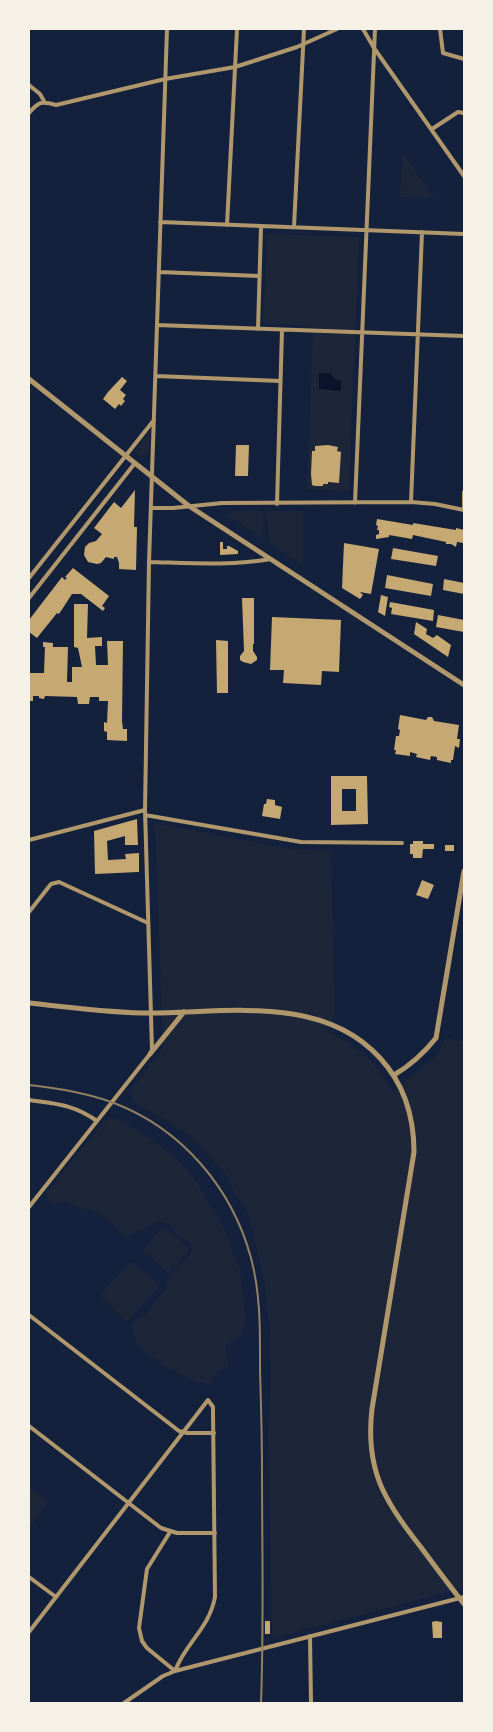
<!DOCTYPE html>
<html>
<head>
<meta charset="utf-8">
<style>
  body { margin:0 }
  #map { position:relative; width:493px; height:1732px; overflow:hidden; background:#14213d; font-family:"Alegreya Sans",sans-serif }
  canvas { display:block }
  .frame { position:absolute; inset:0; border:30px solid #f6f1e7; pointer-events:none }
</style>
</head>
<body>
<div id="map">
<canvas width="493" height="1732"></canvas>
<div class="frame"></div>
</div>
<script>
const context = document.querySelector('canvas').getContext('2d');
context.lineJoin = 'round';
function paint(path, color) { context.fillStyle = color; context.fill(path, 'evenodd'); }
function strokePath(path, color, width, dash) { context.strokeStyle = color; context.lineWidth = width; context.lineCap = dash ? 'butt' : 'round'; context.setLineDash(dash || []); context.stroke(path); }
paint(new Path2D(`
  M 403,153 L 434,198 L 400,197 Z
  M 267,234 L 359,237 L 349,491 L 307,489 L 313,326 L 263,323 Z
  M 150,431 L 149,452 L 140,457 L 134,451 Z
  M 231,511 L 263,511 L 263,538 L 228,516 Z
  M 267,511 L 303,511 L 303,566 L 269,543 Z
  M 155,823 L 285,848 L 331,851 L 335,1013 L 327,1031 L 350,1044 L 371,1060 L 393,1092 L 437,1055 L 445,1038 L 464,1042 L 464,1588 L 272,1638 L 268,1434 L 271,1370 L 269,1349 L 270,1334 L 265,1286 L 251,1222 L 244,1206 L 235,1194 L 228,1177 L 208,1155 L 187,1134 L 165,1120 L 131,1101 L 133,1097 L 131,1095 L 131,1089 L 163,1048 Z
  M 116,1118 L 147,1136 L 172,1155 L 188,1170 L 199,1186 L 225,1231 L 240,1269 L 246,1322 L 241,1335 L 225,1347 L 228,1361 L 228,1365 L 225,1369 L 217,1372 L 210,1384 C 194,1385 148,1358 138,1345 C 135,1341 135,1334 131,1327 L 133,1323 L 147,1313 L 164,1290 L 169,1276 L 191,1253 L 191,1247 L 188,1242 L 178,1235 L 171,1225 L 157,1221 L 135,1234 L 124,1237 L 112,1224 L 98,1212 L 76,1206 L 66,1201 L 55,1205 L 47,1197 L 47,1191 L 54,1186 L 62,1172 L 104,1122 L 109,1119 Z
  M 164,1226 L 190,1249 L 168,1273 L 142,1250 Z
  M 133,1262 L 158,1284 L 158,1288 L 129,1320 L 124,1320 L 101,1298 L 100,1295 L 130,1263 Z
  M 29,1488 L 48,1502 L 29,1528 Z`), '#1d2539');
paint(new Path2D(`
  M 319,373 L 330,373 L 336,380 L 341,380 L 341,391 L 319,389 Z`), '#0b132b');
paint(new Path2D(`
  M 122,377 L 127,381 L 120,390 L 126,395 L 123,399 L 125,401 L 121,406 L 119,404 L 115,409 L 103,399 L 108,392 Z
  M 236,445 L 249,445 L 248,476 L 235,476 Z
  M 328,445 L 338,447 L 337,451 L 341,452 L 339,483 L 328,482 L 328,484 L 323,484 L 323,486 L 315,486 L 312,485 L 311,474 L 312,451 L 315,451 L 315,446 Z
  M 135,490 L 134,527 L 137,527 L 136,570 L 119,569 L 119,563 L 117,557 L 114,557 L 114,559 L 106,557 L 101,563 L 97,564 L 88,562 L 84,555 L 85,547 L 89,543 L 96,541 L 102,534 L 94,528 L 114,502 L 121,508 Z
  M 377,519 L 413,525 L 413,523 L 456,530 L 456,528 L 464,530 L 464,543 L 457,542 L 456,547 L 451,544 L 446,544 L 446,542 L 413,535 L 412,539 L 389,535 L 389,537 L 376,539 L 376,535 L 379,534 L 379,530 L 377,530 L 378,526 L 376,525 Z
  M 220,542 L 223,542 L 223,549 L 227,549 L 227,546 L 229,546 L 238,551 L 238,554 L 220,555 Z
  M 344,543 L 379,549 L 371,594 L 360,592 L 363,595 L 360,599 L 342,588 Z
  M 393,548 L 438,556 L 436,566 L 391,559 Z
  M 73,568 L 109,596 L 102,606 L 105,608 L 103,611 L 81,594 L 72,594 L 59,614 L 57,613 L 37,638 L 29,632 L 29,620 L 62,577 L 65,580 L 67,578 L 65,577 Z
  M 387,575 L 433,584 L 431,596 L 385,588 Z
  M 444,579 L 464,583 L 464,594 L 443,590 Z
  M 381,595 L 388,597 L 385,616 L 378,612 Z
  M 242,598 L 254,598 L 254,644 L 253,644 L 253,651 L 257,657 L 257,660 L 251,664 L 243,662 L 240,660 L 240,656 L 244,651 Z
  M 390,602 L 434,610 L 433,621 L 391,614 L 392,608 L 389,607 Z
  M 74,604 L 88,604 L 87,638 L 102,637 L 102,646 L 95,646 L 96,665 L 108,665 L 107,641 L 123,641 L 122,721 L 123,729 L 127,729 L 127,741 L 107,740 L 107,732 L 104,731 L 104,722 L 107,723 L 108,701 L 99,701 L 99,697 L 90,697 L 89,704 L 78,704 L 77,697 L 45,696 L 44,699 L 39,698 L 39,696 L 33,696 L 33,701 L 29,701 L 29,673 L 44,673 L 45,647 L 43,647 L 43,642 L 53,643 L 53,647 L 68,647 L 67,682 L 72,682 L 72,667 L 82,667 L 78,648 L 74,647 Z
  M 438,615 L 464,620 L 464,632 L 436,627 Z
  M 272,617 L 341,620 L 339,672 L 322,671 L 321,685 L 283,683 L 284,670 L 270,670 Z
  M 416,622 L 427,629 L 426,634 L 433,638 L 437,635 L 451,645 L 448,657 L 414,634 Z
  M 216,640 L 228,641 L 228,693 L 217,693 Z
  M 400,715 L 426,720 L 428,717 L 432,717 L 434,721 L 459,725 L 457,739 L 460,739 L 459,748 L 455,746 L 453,760 L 451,760 L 451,763 L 437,760 L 437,757 L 431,756 L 430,760 L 416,757 L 417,754 L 410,752 L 410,756 L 395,754 L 396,750 L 394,750 L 396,736 L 399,736 L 400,730 L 398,729 Z
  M 331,776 L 367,776 L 368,824 L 331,825 ZM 342,789 L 356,789 L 356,811 L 342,811 Z
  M 267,799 L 275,800 L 275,805 L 282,807 L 280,819 L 262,816 L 264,804 L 266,804 Z
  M 137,819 L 138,845 L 125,845 L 125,836 L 107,841 L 108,860 L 126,859 L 125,854 L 139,853 L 139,872 L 95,874 L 94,831 Z
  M 413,841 L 423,841 L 423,844 L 434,844 L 434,849 L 423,849 L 422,858 L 413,858 L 413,854 L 410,854 L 410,844 L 413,844 Z
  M 445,845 L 454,845 L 454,851 L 445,851 Z
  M 422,880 L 434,885 L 428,899 L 416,895 Z
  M 265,1621 L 270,1621 L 270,1634 L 265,1634 Z
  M 436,1621 L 442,1622 L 442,1638 L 433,1638 L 432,1622 Z`), '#c6a872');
strokePath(new Path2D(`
  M 363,29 L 374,48 L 464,176
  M 440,29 L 443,53 L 464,59
  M 29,85 L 40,94 L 44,101
  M 29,113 C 39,101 42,101 56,105 L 165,79 L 235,67 L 297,47 L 337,29
  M 432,129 L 458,112 L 464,113
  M 160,222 L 464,234
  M 227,225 L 237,29
  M 294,227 L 304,29
  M 159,272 L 259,276
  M 157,325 L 464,336
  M 258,329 L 261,227
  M 156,376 L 280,381
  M 411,502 L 422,232
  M 355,503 L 375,29
  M 277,504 L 282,330
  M 151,508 L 173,508 L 222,503 L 411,502 L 435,504 L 464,510
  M 464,509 L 464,492
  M 149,562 C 189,563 231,566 271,559
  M 29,578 L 154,420
  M 29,598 L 135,463
  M 145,815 L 301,842 L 402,843
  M 29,840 L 145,810
  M 29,912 L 51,884 L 59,882 L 148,923
  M 29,1100 C 56,1104 73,1104 97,1121
  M 29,1207 L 150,1054 L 152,1050 L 145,810 L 149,562 L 167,29
  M 29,1315 L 179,1431 L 187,1433 L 214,1433
  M 29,1426 L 161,1528 L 177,1533 L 215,1533
  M 170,1532 L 147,1569 L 139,1628 L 142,1641 L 147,1648 L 175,1671
  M 29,1577 L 56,1597
  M 29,1632 L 208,1400 L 213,1407 L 213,1412 L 215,1597 C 209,1629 186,1642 175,1671
  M 310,1636 L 311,1703
  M 124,1703 L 163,1676 L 175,1671 L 464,1597`), '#b1986c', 4);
strokePath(new Path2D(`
  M 29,379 L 189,506 L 464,685
  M 29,1003 C 69,1007 110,1013 150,1013 C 227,1013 322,994 380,1058 C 404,1084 414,1117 414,1152 L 372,1409 C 365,1469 384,1501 420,1546 C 434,1565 449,1585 464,1604
  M 150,1054 L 184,1012
  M 394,1075 C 411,1065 424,1053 436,1038 L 464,871`), '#b1986c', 5);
strokePath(new Path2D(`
  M 29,1085 C 57,1088 87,1093 114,1103 C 182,1129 232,1188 251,1258 C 261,1295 260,1333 260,1371 C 261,1404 262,1436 262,1469 C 262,1547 264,1625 261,1703`), '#918062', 2);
</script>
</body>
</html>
